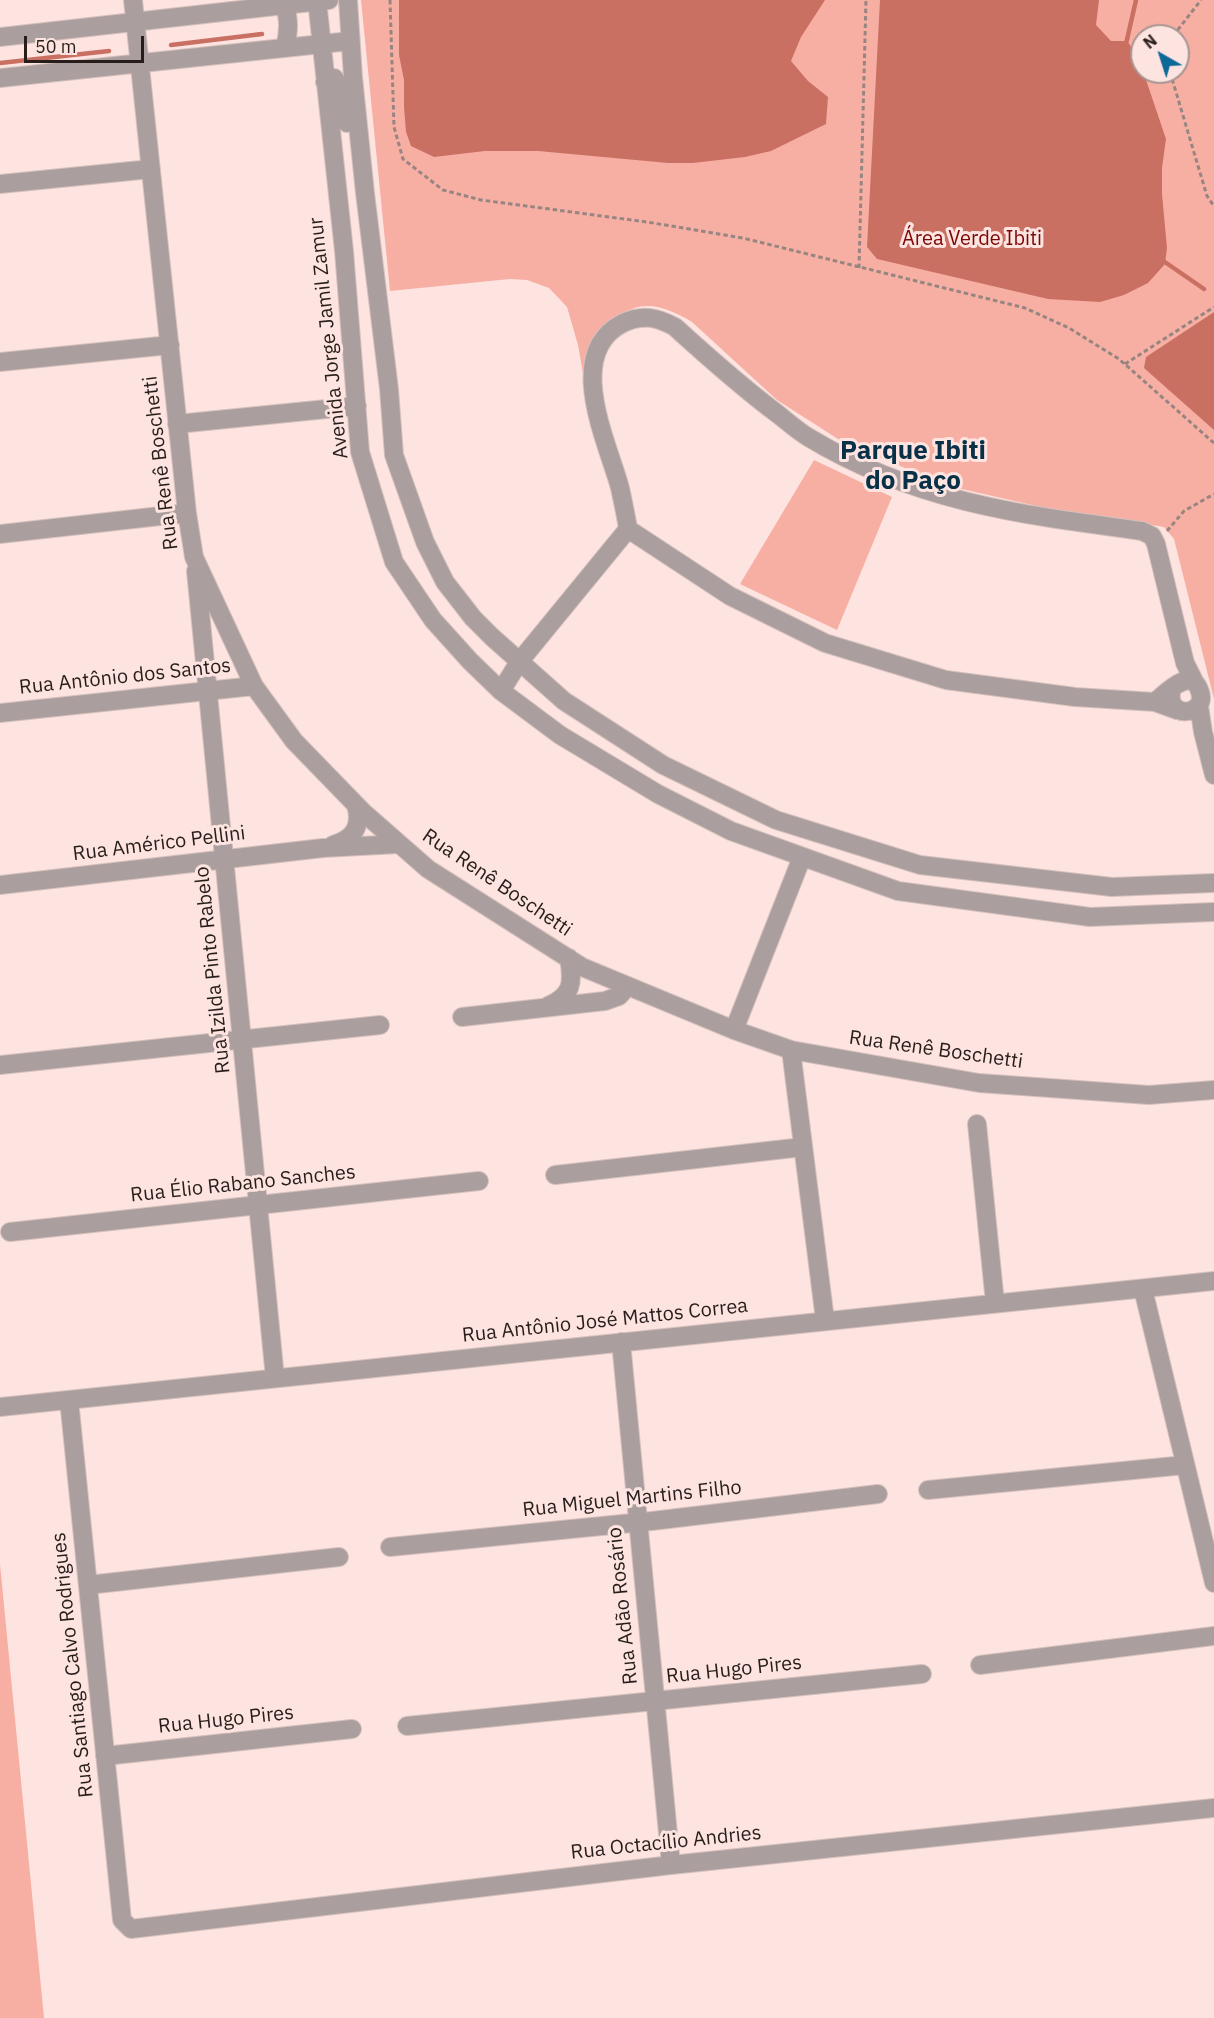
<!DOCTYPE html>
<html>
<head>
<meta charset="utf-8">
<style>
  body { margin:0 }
  #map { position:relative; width:1214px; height:2018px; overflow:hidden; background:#fde4e0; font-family:"IBM Plex Sans",sans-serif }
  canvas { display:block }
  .north { position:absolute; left:1130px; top:24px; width:60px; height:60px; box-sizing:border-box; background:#fde4e0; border:2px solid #a79592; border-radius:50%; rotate:321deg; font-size:16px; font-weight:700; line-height:24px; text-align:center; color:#271e1c }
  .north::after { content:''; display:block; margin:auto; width:21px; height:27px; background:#0d6998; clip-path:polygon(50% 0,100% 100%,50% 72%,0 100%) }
  .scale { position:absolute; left:24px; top:36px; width:120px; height:27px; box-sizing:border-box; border:3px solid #271e1c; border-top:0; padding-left:8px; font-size:18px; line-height:21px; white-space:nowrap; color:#271e1c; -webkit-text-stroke:4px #fde4e0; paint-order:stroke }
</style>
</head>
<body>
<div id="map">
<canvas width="1214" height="2018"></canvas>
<div class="north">N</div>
<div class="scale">50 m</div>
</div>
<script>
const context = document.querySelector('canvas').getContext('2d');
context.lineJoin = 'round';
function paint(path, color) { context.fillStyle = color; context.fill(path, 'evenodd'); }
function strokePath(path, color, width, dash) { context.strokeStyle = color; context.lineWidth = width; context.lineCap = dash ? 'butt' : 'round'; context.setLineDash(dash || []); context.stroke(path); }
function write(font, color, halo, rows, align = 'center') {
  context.font = font + ' "IBM Plex Sans",sans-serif'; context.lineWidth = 6; context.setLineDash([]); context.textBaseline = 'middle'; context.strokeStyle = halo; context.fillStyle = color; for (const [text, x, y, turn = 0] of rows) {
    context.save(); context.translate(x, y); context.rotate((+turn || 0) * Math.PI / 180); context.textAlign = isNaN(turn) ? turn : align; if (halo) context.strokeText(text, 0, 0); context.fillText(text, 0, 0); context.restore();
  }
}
paint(new Path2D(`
  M 361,0 L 1214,0 L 1214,699 L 1174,539 L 1164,527 L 1041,507 L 944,485 L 838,439 L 777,400 L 692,322 C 655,300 630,298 602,334 C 586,355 584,359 585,385 L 578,345 L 567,307 L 549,288 L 527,280 L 510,279 L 390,291 ZM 1142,36 L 1178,36 L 1178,72 L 1142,72 Z
  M 814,460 L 892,497 L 837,630 L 740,584 Z
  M 0,1564 L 44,2018 L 0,2018 Z`), '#f8afa3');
paint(new Path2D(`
  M 399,0 L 825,0 L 801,37 L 791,61 L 808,81 L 828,97 L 826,124 L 771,151 L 745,157 L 693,163 L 668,163 L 538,151 L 485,151 L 434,157 L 411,146 L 406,132 L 404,107 L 404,80 L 399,55 Z
  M 880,0 L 1099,0 L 1096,25 L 1111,41 L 1127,41 L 1138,56 L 1166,139 L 1162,168 L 1162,194 L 1167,248 L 1165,264 L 1148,283 L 1124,295 L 1100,302 L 1048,299 L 877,259 L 867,247 Z
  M 1214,312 L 1214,430 L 1144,368 L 1146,357 Z`), '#ca7063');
strokePath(new Path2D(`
  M 1126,44 L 1136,0
  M 171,45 L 262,34
  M 0,63 L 109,51
  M 1162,260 L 1204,289`), '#ca7063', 4.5);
const minor = new Path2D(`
  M 133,0 L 187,513 L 194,557 L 254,686 L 294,741 L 363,812 L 428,869 L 582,967 L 734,1030 L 791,1050 L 979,1083 L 1149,1095 L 1214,1090
  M 317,0 L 344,251 L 360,452 L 394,562 L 433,620 L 470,661 L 501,691 L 560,735 L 658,794 L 731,831 L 898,891 L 1090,917 L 1214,912
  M 348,0 L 353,77 L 365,193 L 389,389 L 394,455 L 425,542 L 445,582 L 473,618 L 492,637 L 564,701 L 612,732 L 663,765 L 776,820 L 920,865 L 1112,887 L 1214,883
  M 284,5 C 290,19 289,32 285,47
  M 0,37 L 329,0
  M 0,78 L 350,41
  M 325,82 L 334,78 L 341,88 L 347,123
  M 0,184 L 151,169
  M 0,362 L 170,345
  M 177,424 L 357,406
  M 628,529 L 730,596 L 825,643 L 946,680 L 1075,697 L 1155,702 L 1177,710
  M 0,534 L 187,513
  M 196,571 L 275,1378
  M 501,691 L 519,662 L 628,529 C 626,515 623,502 620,488 C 608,443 563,353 623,323 C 642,314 657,317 675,327 C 709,358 743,388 779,415 C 789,423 798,431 808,437 C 915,502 1022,515 1142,531 L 1152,536 L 1156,544 L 1185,663 L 1195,683
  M 1155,702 C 1166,693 1192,665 1200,692 C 1208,716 1163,721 1172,688
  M 1199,706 L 1203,732 L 1214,775
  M 0,713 L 254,686
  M 333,845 C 354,839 362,826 356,805
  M 0,885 L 323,848 L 399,844
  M 548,1006 C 573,995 573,983 569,958
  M 462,1017 L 605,1001 L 619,996 L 628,986
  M 734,1030 L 802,857
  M 791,1050 L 825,1320
  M 0,1065 L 380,1025
  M 977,1124 L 995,1303
  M 555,1175 L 803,1147
  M 10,1232 L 479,1181
  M 1143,1289 L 1214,1583
  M 621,1342 L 671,1865
  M 69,1400 L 122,1920 L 131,1929 L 671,1865 L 1214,1808
  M 0,1407 L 1214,1281
  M 928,1490 L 1185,1465
  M 390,1547 L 652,1521 L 878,1494
  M 88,1585 L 339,1557
  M 980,1665 L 1214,1636
  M 407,1726 L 922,1674
  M 105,1756 L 352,1729`);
strokePath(minor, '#d6c0bd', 20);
strokePath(new Path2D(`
  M 390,0 L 394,127 L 403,159 L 443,190 L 481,200 L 647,222 L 743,238 L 1025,308 L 1069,328 L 1119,359 L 1214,443
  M 1173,36 L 1201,0
  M 1170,72 L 1207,196 L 1214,206
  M 859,268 L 866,0
  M 1125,364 L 1214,307
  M 1167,531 L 1184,511 L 1214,494`), '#978582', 3, [4.5, 3]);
strokePath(minor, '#aa9f9e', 18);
write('20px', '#7b0603', '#fde4e0', [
  ["Área Verde Ibiti",972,239]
]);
write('20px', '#271e1c', '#fde4e0', [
  ["Avenida Jorge Jamil Zamur",329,338,-96],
  ["Rua Renê Boschetti",161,463,-97],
  ["Rua Antônio dos Santos",125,677,-6],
  ["Rua Américo Pellini",159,844,-7],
  ["Rua Renê Boschetti",497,883,34],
  ["Rua Izilda Pinto Rabelo",213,970,-96],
  ["Rua Renê Boschetti",936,1050,8],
  ["Rua Élio Rabano Sanches",243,1184,-6],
  ["Rua Antônio José Mattos Correa",605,1321,-6],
  ["Rua Miguel Martins Filho",632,1499,-6],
  ["Rua Adão Rosário",623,1606,-96],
  ["Rua Santiago Calvo Rodrigues",73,1665,-96],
  ["Rua Hugo Pires",734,1670,-6],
  ["Rua Hugo Pires",226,1720,-6],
  ["Rua Octacílio Andries",666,1843,-6]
]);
write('bold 26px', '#083148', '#fde4e0', [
  ["Parque Ibiti",913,451],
  ["do Paço",913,481]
]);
</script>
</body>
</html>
